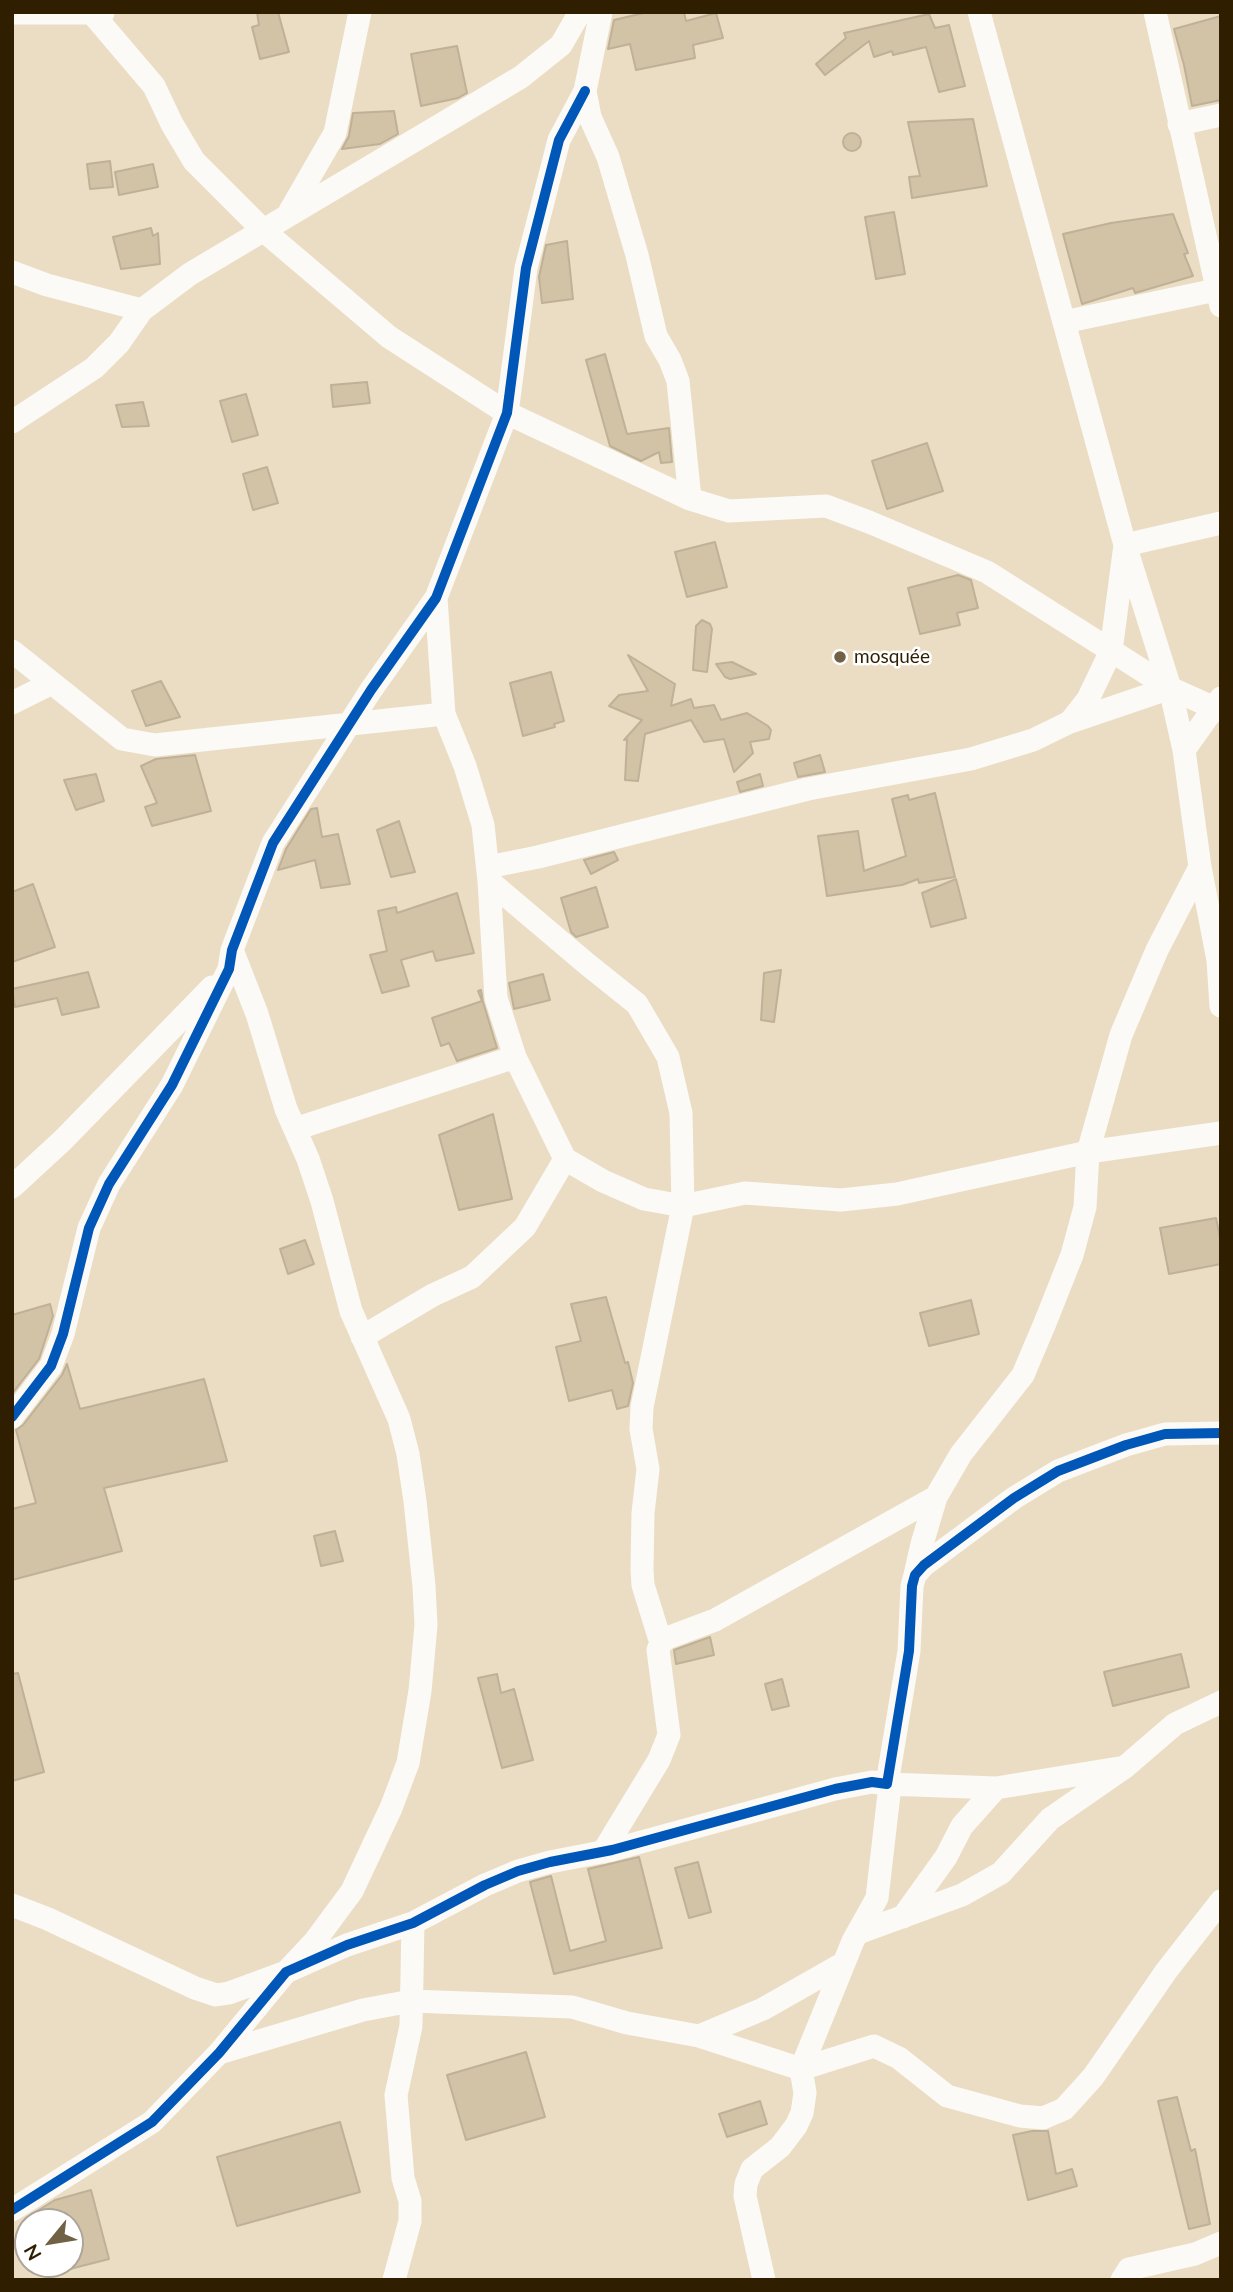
<!DOCTYPE html>
<html>
<head>
<meta charset="utf-8">
<style>
  body { margin:0 }
  #map { position:relative; width:1233px; height:2292px; overflow:hidden; background:#ebddc4; font-family:Lato,sans-serif }
  canvas { display:block }
  .frame { position:absolute; inset:0; border:14px solid #2f1f00; pointer-events:none }
  .north { position:absolute; left:14px; top:2208px; width:70px; height:70px; box-sizing:border-box; background:#fff; border:2px solid #aca599; border-radius:50%; rotate:240deg; font-size:19px; font-weight:700; line-height:28px; text-align:center; color:#2f1f00 }
  .north::after { content:''; display:block; margin:auto; width:24px; height:32px; background:#716245; clip-path:polygon(50% 0,100% 100%,50% 72%,0 100%) }
</style>
</head>
<body>
<div id="map">
<canvas width="1233" height="2292"></canvas>
<div class="frame"></div>
<div class="north">N</div>
</div>
<script>
const context = document.querySelector('canvas').getContext('2d');
context.lineJoin = 'round';
function paint(path, color) { context.fillStyle = color; context.fill(path, 'evenodd'); }
function strokePath(path, color, width, dash) { context.strokeStyle = color; context.lineWidth = width; context.lineCap = dash ? 'butt' : 'round'; context.setLineDash(dash || []); context.stroke(path); }
function write(font, color, halo, rows, align = 'center') {
  context.font = font + ' Lato,sans-serif'; context.lineWidth = 5; context.setLineDash([]); context.textBaseline = 'middle'; context.strokeStyle = halo; context.fillStyle = color; for (const [text, x, y, turn = 0] of rows) {
    context.save(); context.translate(x, y); context.rotate((+turn || 0) * Math.PI / 180); context.textAlign = isNaN(turn) ? turn : align; if (halo) context.strokeText(text, 0, 0); context.fillText(text, 0, 0); context.restore();
  }
}
const building = new Path2D(`
  M 257,12 L 278,12 L 289,52 L 260,59 L 252,27 L 259,25 Z
  M 648,12 L 684,12 L 686,21 L 716,13 L 723,38 L 693,45 L 695,58 L 636,70 L 630,44 L 608,49 L 614,20 Z
  M 929,14 L 935,28 L 949,25 L 965,86 L 939,92 L 926,47 L 893,55 L 892,51 L 874,57 L 869,41 L 825,75 L 816,64 L 846,38 L 844,33 Z
  M 1221,16 L 1221,100 L 1192,106 L 1184,65 L 1174,29 Z
  M 457,46 L 467,93 L 458,98 L 421,106 L 411,54 Z
  M 394,111 L 398,134 L 380,144 L 342,149 L 349,136 L 353,113 Z
  M 973,119 L 987,186 L 912,198 L 909,177 L 920,176 L 908,122 Z
  M843 142a9 9 0 1 1 18 0a9 9 0 1 1-18 0Z
  M 110,161 L 113,187 L 90,189 L 87,164 Z
  M 153,164 L 158,187 L 119,195 L 115,172 Z
  M 894,212 L 905,274 L 876,279 L 865,217 Z
  M 1173,214 L 1188,253 L 1184,254 L 1193,276 L 1135,293 L 1133,288 L 1082,304 L 1063,234 L 1111,223 Z
  M 151,228 L 153,236 L 158,233 L 160,264 L 121,269 L 113,237 Z
  M 567,241 L 573,299 L 542,303 L 539,277 L 546,245 Z
  M 605,354 L 627,434 L 669,428 L 672,462 L 661,463 L 659,452 L 641,461 L 610,446 L 586,360 Z
  M 367,382 L 370,403 L 333,407 L 331,385 Z
  M 246,394 L 258,435 L 232,442 L 220,401 Z
  M 143,402 L 149,426 L 122,427 L 116,405 Z
  M 927,443 L 943,491 L 887,509 L 872,461 Z
  M 267,467 L 278,503 L 253,510 L 243,474 Z
  M 715,542 L 727,587 L 687,597 L 675,552 Z
  M 958,575 L 971,580 L 978,608 L 957,613 L 960,625 L 920,634 L 908,588 Z
  M 702,620 L 710,624 L 712,629 L 707,672 L 693,670 L 696,626 Z
  M 628,655 L 675,684 L 671,706 L 691,699 L 694,708 L 714,705 L 721,720 L 747,713 L 768,726 L 771,730 L 769,739 L 750,742 L 753,753 L 734,772 L 724,739 L 704,742 L 691,720 L 645,734 L 638,781 L 625,780 L 627,739 L 624,740 L 642,720 L 609,706 L 619,695 L 648,691 Z
  M 732,662 L 756,674 L 730,679 L 725,677 L 716,664 Z
  M 551,672 L 564,721 L 554,724 L 555,727 L 523,736 L 510,683 Z
  M 161,681 L 180,717 L 146,726 L 132,691 Z
  M 195,755 L 211,811 L 152,826 L 145,807 L 157,803 L 141,766 L 156,759 Z
  M 820,755 L 825,772 L 798,777 L 794,763 Z
  M 96,774 L 104,801 L 76,810 L 64,780 Z
  M 760,774 L 763,786 L 740,792 L 737,782 Z
  M 935,793 L 955,877 L 919,883 L 918,879 L 902,885 L 827,896 L 818,836 L 858,831 L 864,871 L 906,856 L 892,799 L 908,795 L 909,800 Z
  M 317,808 L 322,837 L 338,834 L 350,884 L 321,888 L 315,860 L 278,870 L 286,849 L 311,809 Z
  M 399,821 L 415,872 L 391,877 L 377,830 Z
  M 614,852 L 618,860 L 591,874 L 584,860 Z
  M 956,879 L 966,918 L 931,927 L 922,893 Z
  M 33,884 L 55,947 L 12,962 L 12,892 Z
  M 596,887 L 608,927 L 576,937 L 571,932 L 561,898 Z
  M 457,893 L 474,953 L 436,961 L 433,951 L 401,960 L 409,986 L 382,993 L 370,955 L 387,951 L 378,911 L 396,907 L 397,913 Z
  M 781,970 L 774,1022 L 761,1020 L 764,973 Z
  M 88,972 L 99,1007 L 62,1015 L 57,998 L 15,1007 L 12,989 Z
  M 543,974 L 550,1000 L 514,1009 L 509,983 Z
  M 481,990 L 483,1002 L 497,1048 L 457,1061 L 449,1043 L 441,1046 L 432,1018 L 482,1001 L 478,991 Z
  M 493,1114 L 512,1199 L 459,1210 L 439,1135 Z
  M 1216,1218 L 1221,1242 L 1221,1264 L 1169,1274 L 1160,1228 Z
  M 305,1240 L 314,1264 L 288,1274 L 280,1249 Z
  M 606,1297 L 625,1363 L 628,1362 L 633,1383 L 628,1406 L 617,1409 L 612,1390 L 569,1401 L 556,1347 L 581,1341 L 571,1304 Z
  M 971,1300 L 979,1334 L 929,1346 L 920,1313 Z
  M 50,1304 L 53,1316 L 39,1359 L 12,1394 L 12,1315 Z
  M 67,1364 L 80,1409 L 204,1379 L 227,1461 L 104,1488 L 122,1551 L 12,1580 L 12,1509 L 36,1503 L 16,1430 L 23,1425 L 62,1375 Z
  M 335,1531 L 343,1561 L 321,1566 L 314,1536 Z
  M 710,1637 L 714,1655 L 676,1664 L 674,1650 Z
  M 1181,1654 L 1189,1687 L 1113,1706 L 1104,1672 Z
  M 18,1673 L 44,1772 L 12,1781 L 12,1674 Z
  M 497,1674 L 501,1693 L 514,1689 L 533,1760 L 502,1768 L 478,1678 Z
  M 782,1679 L 789,1706 L 772,1710 L 765,1684 Z
  M 639,1857 L 662,1948 L 554,1974 L 530,1882 L 551,1876 L 570,1951 L 606,1941 L 588,1869 Z
  M 698,1862 L 711,1912 L 689,1918 L 675,1868 Z
  M 526,2052 L 545,2117 L 466,2140 L 447,2075 Z
  M 1177,2097 L 1191,2151 L 1195,2149 L 1210,2224 L 1189,2229 L 1158,2101 Z
  M 760,2101 L 767,2124 L 727,2137 L 719,2114 Z
  M 340,2122 L 360,2192 L 237,2226 L 217,2157 Z
  M 1032,2131 L 1048,2131 L 1056,2174 L 1072,2169 L 1077,2186 L 1028,2200 L 1013,2135 Z
  M 91,2190 L 109,2259 L 70,2269 L 70,2222 L 31,2222 L 29,2216 L 55,2200 Z`);
paint(building, '#d2c3a7');
strokePath(building, '#bfb197', 2);
strokePath(new Path2D(`
  M 91,12 L 154,86 L 172,124 L 194,161 L 263,230 L 389,337 L 507,413 L 690,499 L 729,511 L 826,506 L 869,522 L 987,572 L 1170,688 L 1221,711
  M 601,12 L 585,91 L 590,117 L 608,157 L 637,255 L 656,336 L 670,360 L 678,381 L 690,499
  M 979,12 L 1125,545 L 1170,688 L 1184,750 L 1200,867 L 1218,960 L 1221,1006
  M 1155,12 L 1221,306
  M 12,13 L 103,13
  M 1179,124 L 1221,115
  M 290,211 L 335,133 L 360,12
  M 12,272 L 47,285 L 142,310
  M 1064,322 L 1216,290
  M 12,422 L 94,368 L 119,343 L 142,310 L 190,274 L 521,77 L 561,45 L 580,12
  M 436,598 L 444,714 L 465,766 L 483,825 L 489,881 L 496,998 L 515,1057 L 565,1159 L 603,1181 L 644,1199 L 683,1206 L 745,1193 L 841,1200 L 897,1194 L 1088,1152 L 1221,1133
  M 12,651 L 122,739 L 155,745 L 444,714
  M 12,703 L 52,683
  M 1070,722 L 1088,699 L 1111,651 L 1125,545 L 1221,523
  M 1184,750 L 1221,698
  M 488,867 L 538,857 L 808,789 L 971,759 L 1033,740 L 1070,722 L 1170,688
  M 489,881 L 587,964 L 637,1004 L 668,1057 L 681,1113 L 683,1206 L 642,1407 L 641,1429 L 648,1469 L 643,1513 L 642,1570 L 643,1585 L 661,1643
  M 295,1129 L 515,1057
  M 12,1187 L 63,1140 L 212,987
  M 362,1337 L 433,1295 L 472,1277 L 525,1227 L 565,1159
  M 12,1417 L 51,1366 L 63,1334 L 89,1228 L 109,1184 L 172,1085 L 229,969 L 232,950 L 273,843 L 371,690 L 436,598 L 507,413 L 526,268 L 559,140 L 585,91
  M 915,1575 L 922,1544 L 936,1497 L 961,1454 L 1023,1375 L 1045,1323 L 1072,1255 L 1085,1207 L 1088,1152 L 1121,1035 L 1157,950 L 1200,867
  M 603,1852 L 659,1760 L 669,1735 L 658,1650 L 661,1643 L 667,1638 L 715,1620 L 936,1497
  M 12,1905 L 48,1919 L 195,1988 L 216,1995 L 229,1993 L 286,1972 L 315,1941 L 352,1891 L 391,1808 L 408,1763 L 420,1691 L 426,1625 L 424,1586 L 415,1501 L 408,1454 L 399,1419 L 351,1311 L 322,1201 L 308,1159 L 286,1109 L 257,1014 L 232,950
  M 903,1917 L 946,1857 L 962,1826 L 996,1788
  M 858,1933 L 962,1895 L 1001,1873 L 1050,1819 L 1125,1767 L 1175,1724 L 1221,1702
  M 699,2036 L 801,2069 L 874,2046 L 899,2058 L 947,2096 L 1020,2116 L 1043,2118 L 1064,2109 L 1093,2077 L 1167,1970 L 1221,1901
  M 219,2053 L 363,2010 L 411,2001 L 572,2007 L 627,2023 L 699,2036 L 763,2009 L 844,1963
  M 12,2210 L 152,2122 L 219,2053 L 286,1972 L 347,1945 L 413,1923 L 485,1885 L 518,1871 L 550,1862 L 612,1850 L 835,1789 L 872,1782 L 887,1784 L 909,1651 L 912,1586 L 915,1575 L 924,1565 L 1014,1498 L 1058,1471 L 1126,1445 L 1165,1434 L 1221,1433
  M 394,2280 L 410,2221 L 410,2201 L 403,2178 L 396,2095 L 411,2026 L 413,1923
  M 764,2280 L 745,2196 L 746,2184 L 752,2169 L 780,2147 L 796,2126 L 802,2113 L 805,2093 L 801,2069 L 853,1941 L 877,1898 L 889,1794 L 887,1784 L 996,1788 L 1125,1767
  M 1122,2280 L 1129,2269 L 1195,2254 L 1221,2243`), '#fcfaf6', 23);
strokePath(new Path2D(`
  M 12,1417 L 51,1366 L 63,1334 L 89,1228 L 109,1184 L 172,1085 L 229,969 L 232,950 L 273,843 L 371,690 L 436,598 L 507,413 L 526,268 L 559,140 L 585,91
  M 12,2210 L 152,2122 L 219,2053 L 286,1972 L 347,1945 L 413,1923 L 485,1885 L 518,1871 L 550,1862 L 612,1850 L 835,1789 L 872,1782 L 887,1784 L 909,1651 L 912,1586 L 915,1575 L 924,1565 L 1014,1498 L 1058,1471 L 1126,1445 L 1165,1434 L 1221,1433`), '#0057b8', 10);
for (const [x, y, r, color] of [
  [840,657,7,"#716245"]
]) { const dot = new Path2D(); dot.arc(x, y, r, 0, 2 * Math.PI); context.fillStyle = color; context.fill(dot); strokePath(dot, '#fff', 2.5); }
write('19px', '#2f1f00', '#fff', [
  ["mosquée",854,657]
], 'left');
</script>
</body>
</html>
